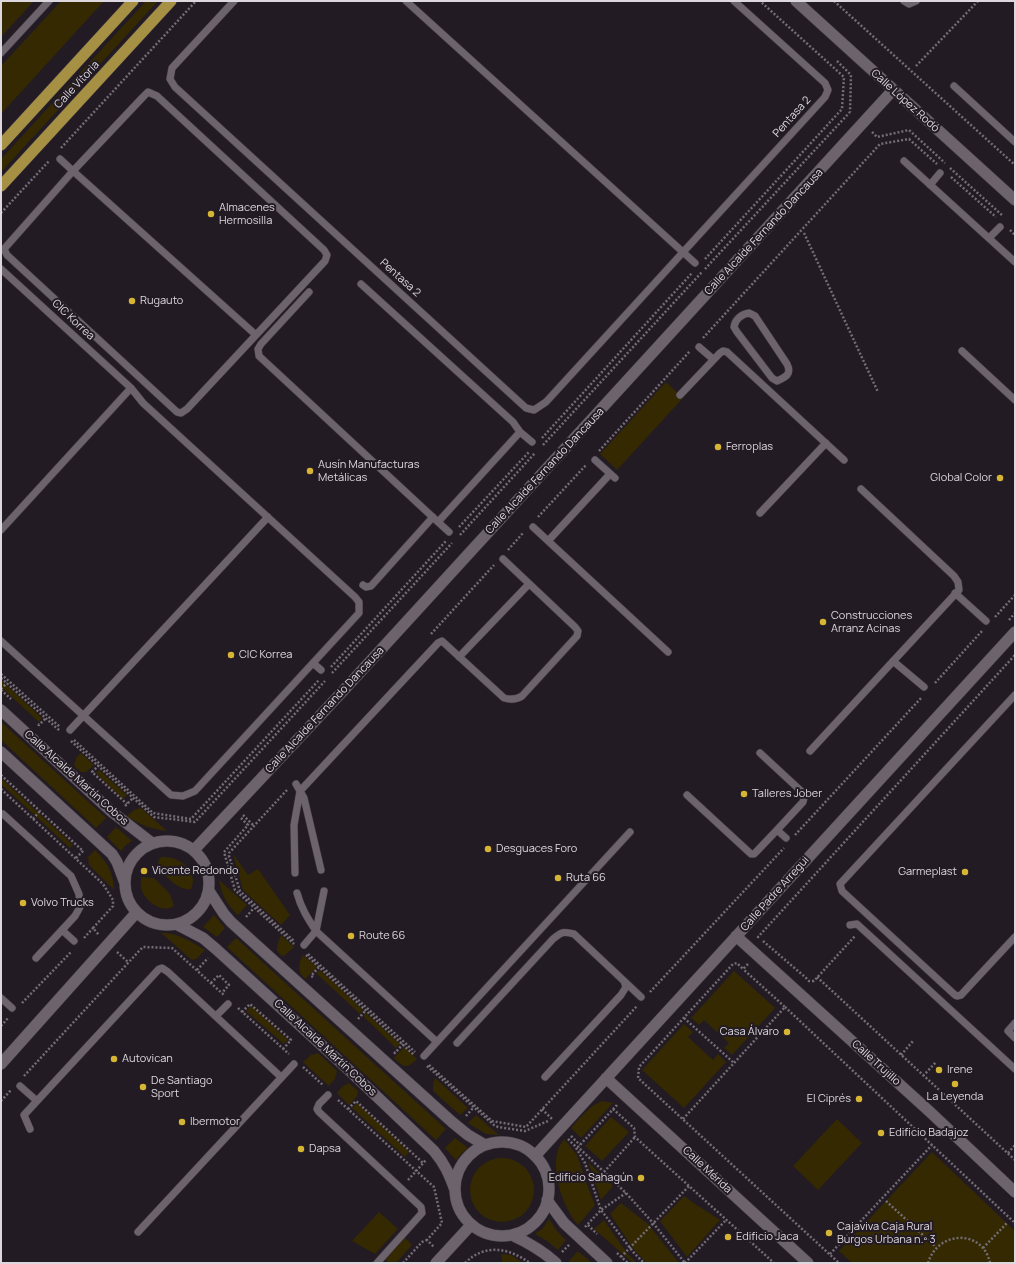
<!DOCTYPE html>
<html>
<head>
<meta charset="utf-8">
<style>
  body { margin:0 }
  #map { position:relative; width:1016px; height:1264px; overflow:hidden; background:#231b24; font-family:Manrope,sans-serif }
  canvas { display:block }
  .frame { position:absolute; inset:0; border:2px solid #ddd8de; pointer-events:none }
</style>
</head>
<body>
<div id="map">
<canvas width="1016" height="1264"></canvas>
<div class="frame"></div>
</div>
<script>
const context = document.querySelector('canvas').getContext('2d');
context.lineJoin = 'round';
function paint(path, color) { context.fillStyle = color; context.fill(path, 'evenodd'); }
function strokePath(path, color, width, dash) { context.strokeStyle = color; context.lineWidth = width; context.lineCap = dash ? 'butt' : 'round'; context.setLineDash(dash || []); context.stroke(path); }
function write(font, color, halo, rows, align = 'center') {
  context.font = font + ' Manrope,sans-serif'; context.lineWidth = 4; context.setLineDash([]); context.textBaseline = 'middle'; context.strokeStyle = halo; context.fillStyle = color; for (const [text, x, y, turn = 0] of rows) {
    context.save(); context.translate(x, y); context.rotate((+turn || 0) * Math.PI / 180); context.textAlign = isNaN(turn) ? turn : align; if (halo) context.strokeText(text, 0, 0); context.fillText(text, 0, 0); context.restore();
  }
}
paint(new Path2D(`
  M 1,1 L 34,1 L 1,37 Z
  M 61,1 L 104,1 L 1,114 L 1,66 Z
  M 146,1 L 158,1 L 1,172 L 1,159 Z
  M 666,382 L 683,398 L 617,470 L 600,454 Z
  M 1,680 L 42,718 L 39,722 L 1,687 Z
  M 1,722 L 106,818 L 96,828 L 1,740 Z
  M 81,753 L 94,765 L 86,772 L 81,772 L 74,766 L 76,758 Z
  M 99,770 L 127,795 L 123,799 L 96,773 Z
  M 1,778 L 73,845 L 70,848 L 1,784 Z
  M 141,808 L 167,831 C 151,829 140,825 127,816 L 134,810 Z
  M 116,827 L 132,841 L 126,845 L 121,851 L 107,837 Z
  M 95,850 C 108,863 113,872 114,890 L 89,865 L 88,857 Z
  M 233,854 L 248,875 L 258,869 L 290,915 L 281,925 L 243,890 Z
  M 161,857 C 175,856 191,864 193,880 C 193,883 192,886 191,889 C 181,891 167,879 162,871 C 160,869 159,865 158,862 Z
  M 141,877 L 154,878 L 170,894 L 174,906 C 163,914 146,902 142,891 C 140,887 141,882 141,877 Z
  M 219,880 L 247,905 L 238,915 C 226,904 222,895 219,880 Z
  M 214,915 L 225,928 L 217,937 L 203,927 Z
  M 161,933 C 177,932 192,942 205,950 L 196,959 L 192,960 Z
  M 281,935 L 294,947 L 284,956 L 282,956 L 277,951 L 277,946 Z
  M 236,938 L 446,1129 L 436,1140 L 227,947 Z
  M 303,955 L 317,967 L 305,979 C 297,972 298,964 303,955 Z
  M 320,970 L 363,1010 L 360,1014 L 316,973 Z
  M 734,971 L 775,1008 L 732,1055 L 724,1048 L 729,1043 L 704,1020 L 699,1025 L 691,1018 Z
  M 251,1006 L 288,1040 L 284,1044 L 246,1011 Z
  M 366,1013 L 400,1044 L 396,1048 L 363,1016 Z
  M 684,1024 L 693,1032 L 688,1037 L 713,1060 L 718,1054 L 726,1062 L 684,1108 L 642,1070 Z
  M 404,1047 L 417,1059 C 407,1069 404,1068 394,1058 Z
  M 318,1053 L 337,1071 L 335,1079 L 329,1086 L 303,1062 L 311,1055 Z
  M 435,1078 L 468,1108 L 460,1115 L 433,1091 L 433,1084 Z
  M 349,1083 L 358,1091 L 357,1096 L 349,1105 L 337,1093 L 343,1086 Z
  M 602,1101 L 613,1103 L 581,1138 L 571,1128 C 580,1118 589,1106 602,1101 Z
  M 357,1103 L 409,1152 L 405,1157 L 352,1108 Z
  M 476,1115 L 499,1135 L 486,1134 L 468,1123 Z
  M 611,1117 L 629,1132 L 602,1161 L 585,1146 Z
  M 837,1119 L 862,1143 L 818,1190 L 793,1166 Z
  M 455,1138 L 468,1148 L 461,1154 L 456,1160 L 445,1148 Z
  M 564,1139 L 577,1155 L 586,1182 L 595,1205 L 578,1225 C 563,1208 551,1172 558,1150 C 559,1146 562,1142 564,1139 Z
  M 932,1152 L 1015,1231 L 1015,1263 L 852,1263 L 839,1251 Z
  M470 1190a32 32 0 1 1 64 0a32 32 0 1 1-64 0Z
  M 588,1162 L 613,1186 L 601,1200 Z
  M 684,1196 L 692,1202 L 720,1220 L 687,1257 L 660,1221 Z
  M 621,1203 L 648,1224 L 679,1263 L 647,1263 L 635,1251 L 610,1214 Z
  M 379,1212 L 398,1229 L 375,1254 L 352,1241 Z
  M 549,1219 L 557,1231 L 566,1240 L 558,1250 L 547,1241 L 535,1234 L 543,1228 Z
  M 604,1220 L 627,1253 L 637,1263 L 633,1263 L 594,1229 Z
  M 405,1238 L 412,1245 L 396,1263 L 389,1263 L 385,1259 Z
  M 578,1251 L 592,1263 L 571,1263 L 569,1261 Z
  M 501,1254 L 511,1255 L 523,1263 L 507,1263 L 502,1262 Z`), '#342900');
const service = new Path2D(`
  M 234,1 L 172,68 L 170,79 L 175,87 L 526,408 L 534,410 L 546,402 L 825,97 L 828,90 L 825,83 L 734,1
  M 406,1 L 695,263
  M 904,1 L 909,4 L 916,1
  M 1,53 L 49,1
  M 954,86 L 1015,142
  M 60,159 L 73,171 L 256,335 L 187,409 L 181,413 L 177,412 L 7,255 L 4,249 L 73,171 L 143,97 L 148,92 L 157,96 L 324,250 L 327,255 L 325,261 L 256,335
  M 904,161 L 1015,262
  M 930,185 L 940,173
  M 989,238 L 1000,227
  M 1,269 L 131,388
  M 361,284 L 513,422 L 520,432
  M 309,292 L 261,344 L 258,349 L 259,356 L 438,522 L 520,432 L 532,442
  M 749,313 L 755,316 L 787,364 C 792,374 786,377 777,381 L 772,378 L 737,332 L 734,327 C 735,319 742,314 749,313 Z
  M 699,347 L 713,359
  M 962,351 L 1015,400
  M 680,395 L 720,353 L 723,351 L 727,352 L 844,460
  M 595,460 L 615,478
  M 760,513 L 826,443
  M 438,522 L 449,532
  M 533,527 L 668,652
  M 1,530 L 131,388 L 143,403 L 355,597 L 359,602 L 359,613 L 195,791 L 183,796 L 171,795 L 1,641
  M 548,541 L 610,474
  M 363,585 L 366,587 L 371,586 L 433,517
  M 955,593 L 986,621
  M 459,657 L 529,584
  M 893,661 L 924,687
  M 313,663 L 321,670
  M 1015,695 L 840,884 L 842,891 L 955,995 L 957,996 L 961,995 L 1015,937
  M 70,730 L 268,517
  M 810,751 L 959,590 L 958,582 L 954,576 L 861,489
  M 760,753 L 801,791 L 804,798 L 803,802 L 777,830
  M 296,784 L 304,798 L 321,870
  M 687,795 L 751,854 L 754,854 L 757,851 L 777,830 L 786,838
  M 3,814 L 71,876 L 79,894 L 80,907 L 75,916 L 62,930 L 74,941
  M 295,873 L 294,825 L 300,791 L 438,643 L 442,641 L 504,698 C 511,700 516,700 522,696 L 577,636 L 578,631 L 575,627 L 503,559
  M 297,893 C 301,908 308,919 316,931 L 437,1042
  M 850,925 L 857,924 L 1015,1069
  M 304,945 L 316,931 L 324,891
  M 36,958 L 62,930
  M 624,981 L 641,997
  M 1,998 L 12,1008
  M 216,1016 L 228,1004
  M 1015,1023 L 1008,1031 L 1015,1038
  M 457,1043 L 553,939 C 562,932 563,931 574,934 L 624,981 L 626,987 L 621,995 L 545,1077
  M 424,1056 L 630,832
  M 20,1086 L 37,1101
  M 328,1095 L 319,1104 L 317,1109 L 319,1112 L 421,1207 L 422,1213 L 377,1263
  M 30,1129 L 24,1115 L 159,969 L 162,968 L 168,972 L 281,1077
  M 138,1232 L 294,1064`);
const minor = new Path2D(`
  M 796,1 L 1015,200
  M 194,850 L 343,691 L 893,90
  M 736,936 L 929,1111 L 1015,1192
  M 1,1064 L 136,913
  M 606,1078 L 808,1263
  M 535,1156 L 1015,632
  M 436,1263 L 471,1225`);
const secondary = new Path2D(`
  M 1,710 L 112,812 L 152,843
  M 1,752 L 112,854 L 117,862 L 125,883
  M125 883a42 42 0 1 1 84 0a42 42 0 1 1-84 0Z
  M 209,891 L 224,914 L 231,922 L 452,1122 L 468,1135 L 485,1145
  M 176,924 L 203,938 L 216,949 L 350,1071 L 434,1151 C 445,1164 449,1174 455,1190
  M455 1189a47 47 0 1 1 94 0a47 47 0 1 1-94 0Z
  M 547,1200 L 564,1223 L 607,1263
  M 512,1235 C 529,1243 543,1251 556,1263`);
const trunk = new Path2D(`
  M 1,145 L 133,1
  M 1,186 L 171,1`);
strokePath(service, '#3e383f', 8);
strokePath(minor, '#3e383f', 12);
strokePath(secondary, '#3e383f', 12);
strokePath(trunk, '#3e383f', 12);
strokePath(new Path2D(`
  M 834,1 L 1015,165
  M 837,61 L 851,75 L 850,112
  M 916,66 L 978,1
  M 872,132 L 877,137 L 909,130 L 945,163
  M 61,148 L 196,1
  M 950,168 L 1003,216
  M 951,177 L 996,217
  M 1,213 L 49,161
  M 1010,230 L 1015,235
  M 804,233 L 878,392
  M 705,259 L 842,109 L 844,77 L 760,1
  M 705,269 L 850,112
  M 703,338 L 880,144 L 909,139 L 937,164
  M 542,438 L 692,273
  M 543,445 L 702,272
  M 599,451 L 690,351
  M 538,517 L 586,465
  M 459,527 L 529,452
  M 460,535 L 535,453
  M 508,550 L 523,533
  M 995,617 L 1015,595
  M 1009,620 L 1015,613
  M 431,634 L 494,565
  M 331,667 L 446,541
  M 332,673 L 452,543
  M 1,674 L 60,727
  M 1,678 L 60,731
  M 935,683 L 982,631
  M 1,689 L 7,683
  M 1,690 L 11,699
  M 38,724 L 39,725 L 46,718
  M 74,740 L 153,813 L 191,819 L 319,680
  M 71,741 L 154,817 L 195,822 L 325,681
  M 99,765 L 92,772 L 127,804
  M 1,775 L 83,851
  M 1,789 L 103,884 L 113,900 L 113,906 L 93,928 L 99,935
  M 287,790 L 229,853 L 229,856 L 240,891 L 294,941
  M 125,806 L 133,798
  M 243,815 L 254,826
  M 241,818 L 248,825 L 224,852 L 235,890 L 294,944
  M 33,819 L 40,811
  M 795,835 L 922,697
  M 76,858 L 84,850
  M 246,917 L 254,908
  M 759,937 L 758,937 L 1015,655
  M 84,938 L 93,928
  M 763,941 L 805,977 L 809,981 L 814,981 L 855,936
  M 117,952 L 128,962
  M 308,954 L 415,1052
  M 306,955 L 414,1055
  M 748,964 L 743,969 L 737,963 L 733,964 L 639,1067 L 638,1078 L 839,1263
  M 197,970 L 208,958
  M 313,977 L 311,976 L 319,967
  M 817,977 L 1015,1160
  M 211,983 L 219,975 L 229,985 L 222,993
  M 650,992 L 784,848
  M 22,1003 L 71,952
  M 785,1007 L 1015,1223
  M 238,1008 L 289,1054
  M 242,1012 L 250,1004 L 291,1040 L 283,1049
  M 684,1018 L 734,1063
  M 358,1019 L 366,1010
  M 1,1026 L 9,1017
  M 394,1052 L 395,1053 L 403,1044
  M 901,1055 L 913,1041
  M 429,1065 L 492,1121 L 526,1127 L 637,1006
  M 427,1066 L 494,1125 L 498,1127 L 525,1131 L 548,1121
  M 303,1067 L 323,1085
  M 24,1076 L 139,951 L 143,947 L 172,948 L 224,995
  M 923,1076 L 936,1062
  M 338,1100 L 434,1187 L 442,1223 L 427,1240 L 434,1247
  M 1,1101 L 11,1090
  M 617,1105 L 578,1147 L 626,1193 L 653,1223 L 685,1263
  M 348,1109 L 356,1101 L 423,1163
  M 542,1109 L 552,1119
  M 613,1109 L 634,1128 L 635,1137 L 774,1263
  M 466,1116 L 473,1108
  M 683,1119 L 785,1007 L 743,969
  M 571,1136 L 580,1145
  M 568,1139 L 575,1146 L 585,1163 L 601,1210 L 634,1253 L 644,1263
  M 1008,1153 L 1015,1145
  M 604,1172 L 635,1137
  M 408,1180 L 426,1160
  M 886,1201 L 936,1247
  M 588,1225 L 597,1234
  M 585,1227 L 601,1210 L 626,1193
  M 983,1248 L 1007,1223
  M 562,1252 L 570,1244
  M 617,1253 L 628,1263
  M 830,1254 L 932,1145
  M 621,1257 L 689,1186
  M 403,1263 L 422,1242 L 427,1240
  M 465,1263 C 485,1243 509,1248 530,1263
  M 685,1263 L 726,1220
  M 928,1263 C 938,1230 983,1229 990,1263`), '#746d75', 2.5, [2, 2]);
strokePath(service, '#6c636d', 7);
strokePath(minor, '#6c636d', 11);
strokePath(secondary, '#6c636d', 11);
strokePath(trunk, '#a69044', 11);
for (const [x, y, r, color] of [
  [211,214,4,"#d6b534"],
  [132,301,4,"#d6b534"],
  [718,447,4,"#d6b534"],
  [310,471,4,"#d6b534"],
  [1000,478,4,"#d6b534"],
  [823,622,4,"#d6b534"],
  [231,655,4,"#d6b534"],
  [744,794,4,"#d6b534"],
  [488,849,4,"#d6b534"],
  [144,871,4,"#d6b534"],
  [965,872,4,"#d6b534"],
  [558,878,4,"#d6b534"],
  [23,903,4,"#d6b534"],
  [351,936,4,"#d6b534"],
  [787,1032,4,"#d6b534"],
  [114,1059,4,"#d6b534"],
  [939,1070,4,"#d6b534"],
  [955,1084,4,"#d6b534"],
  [143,1087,4,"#d6b534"],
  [859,1099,4,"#d6b534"],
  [182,1122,4,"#d6b534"],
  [881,1133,4,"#d6b534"],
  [301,1149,4,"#d6b534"],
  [641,1178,4,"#d6b534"],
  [829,1233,4,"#d6b534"],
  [728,1237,4,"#d6b534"]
]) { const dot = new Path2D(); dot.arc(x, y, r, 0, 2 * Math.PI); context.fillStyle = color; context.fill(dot); strokePath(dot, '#231b24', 1.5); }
write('11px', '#ddd8de', '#231b24', [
  ["Calle Vitoria",77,85,-47],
  ["Calle López Rodó",905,101,42],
  ["Pentasa 2",792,117,-48],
  ["Calle Alcalde Fernando Dancausa",764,232,-47],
  ["Pentasa 2",400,278,42],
  ["CIC Korrea",73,320,43],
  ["Calle Alcalde Fernando Dancausa",545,471,-47],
  ["Calle Alcalde Fernando Dancausa",325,710,-47],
  ["Calle Alcalde Martín Cobos",76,778,42],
  ["Calle Padre Arregui",775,894,-48],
  ["Calle Alcalde Martín Cobos",325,1048,43],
  ["Calle Trujillo",876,1063,42],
  ["Calle Mérida",707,1170,43]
]);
write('11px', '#ddd8de', '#231b24', [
  ["Almacenes",219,208],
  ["Hermosilla",219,221],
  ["Rugauto",140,301],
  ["Ferroplas",726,447],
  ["Ausín Manufacturas",318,465],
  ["Metálicas",318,478],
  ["Global Color",992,478,"right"],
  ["Construcciones",831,616],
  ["Arranz Acinas",831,629],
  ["CIC Korrea",239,655],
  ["Talleres Jober",752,794],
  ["Desguaces Foro",496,849],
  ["Vicente Redondo",152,871],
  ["Garmeplast",957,872,"right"],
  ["Ruta 66",566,878],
  ["Volvo Trucks",31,903],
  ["Route 66",359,936],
  ["Casa Álvaro",779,1032,"right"],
  ["Autovican",122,1059],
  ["Irene",947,1070],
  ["De Santiago",151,1081],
  ["Sport",151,1094],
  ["La Leyenda",955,1097,"center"],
  ["El Ciprés",851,1099,"right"],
  ["Ibermotor",190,1122],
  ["Edificio Badajoz",889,1133],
  ["Dapsa",309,1149],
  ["Edificio Sahagún",633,1178,"right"],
  ["Cajaviva Caja Rural",837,1227],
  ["Burgos Urbana n.º 3",837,1240],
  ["Edificio Jaca",736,1237]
], 'left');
</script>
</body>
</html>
